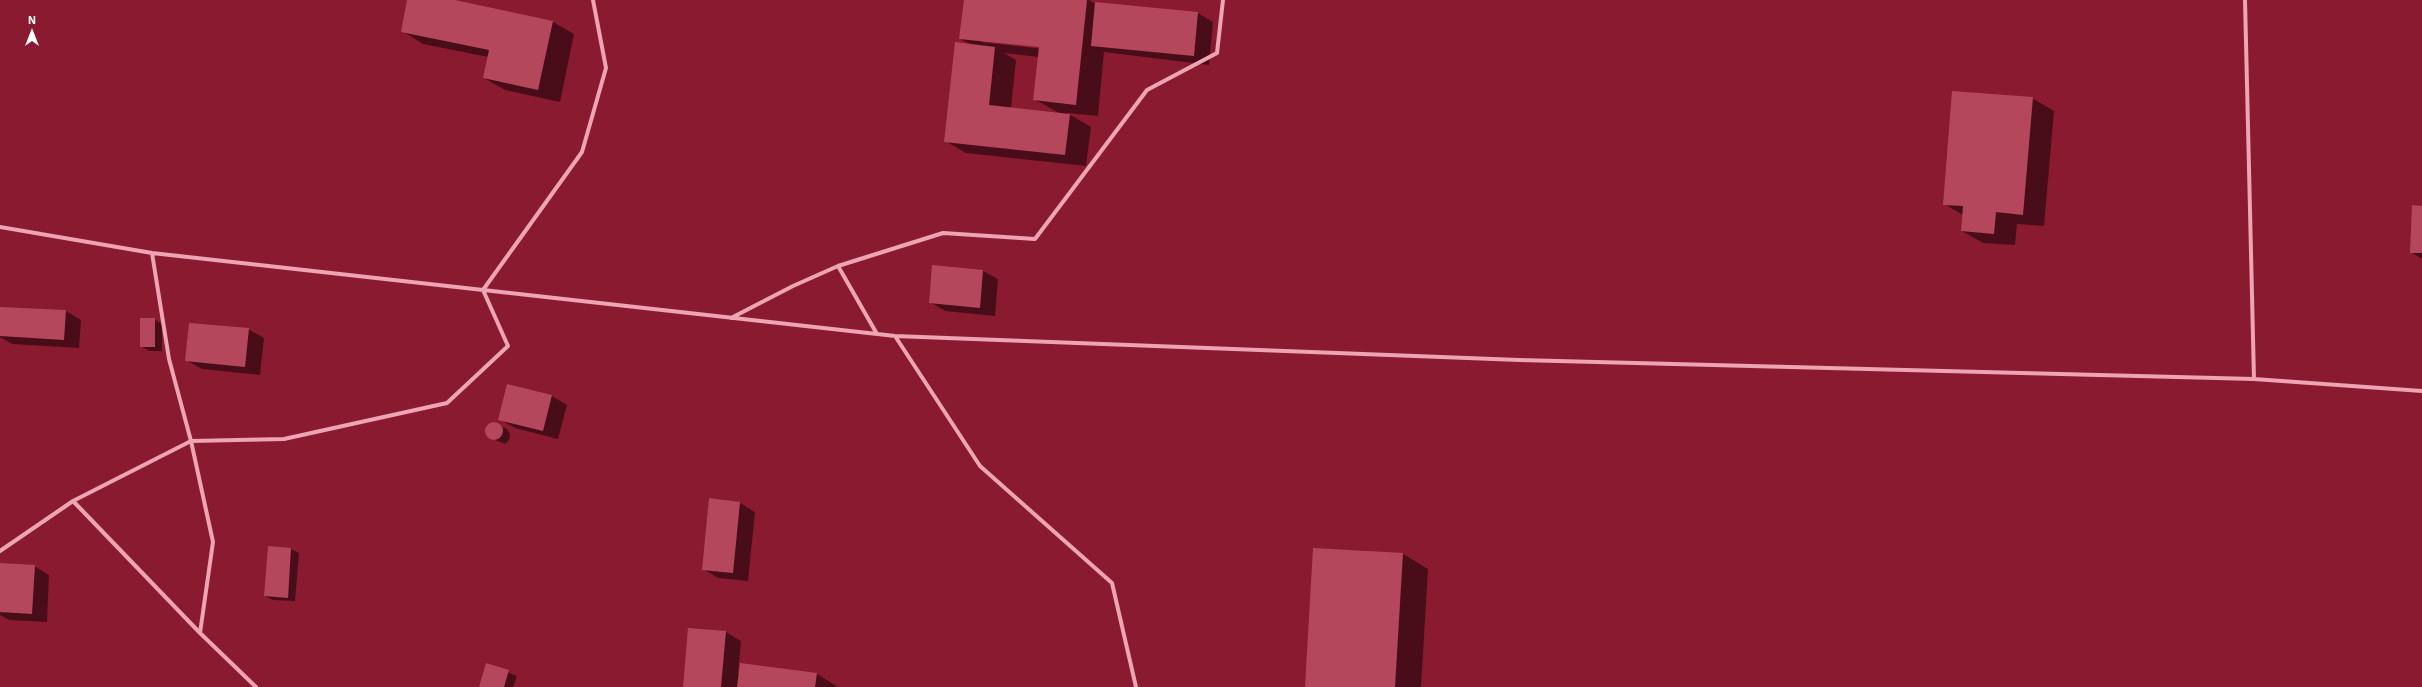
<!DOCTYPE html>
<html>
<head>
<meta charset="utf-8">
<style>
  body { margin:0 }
  #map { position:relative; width:2422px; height:687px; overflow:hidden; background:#8a1a2f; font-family:"Exo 2",sans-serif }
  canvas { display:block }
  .north { position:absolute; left:12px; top:12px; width:40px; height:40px; -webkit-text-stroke:3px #8a1a2f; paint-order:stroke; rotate:0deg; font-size:11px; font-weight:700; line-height:16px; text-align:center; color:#fff }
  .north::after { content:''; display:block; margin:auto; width:14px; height:18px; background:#fff; clip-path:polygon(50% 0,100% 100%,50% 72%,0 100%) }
</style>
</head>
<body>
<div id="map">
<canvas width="2422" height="687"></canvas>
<div class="north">N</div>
</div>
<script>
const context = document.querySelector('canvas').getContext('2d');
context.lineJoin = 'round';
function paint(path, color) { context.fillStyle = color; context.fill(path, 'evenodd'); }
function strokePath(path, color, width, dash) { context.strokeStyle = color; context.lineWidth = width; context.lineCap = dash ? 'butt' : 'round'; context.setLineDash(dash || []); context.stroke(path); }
paint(new Path2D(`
  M 408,0 L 451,0 L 553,22 L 574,34 L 560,102 L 505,90 L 484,78 L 488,57 L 423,44 L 402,31 Z
  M 965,0 L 1089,0 L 1096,4 L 1198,13 L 1213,22 L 1209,65 L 1104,52 L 1098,116 L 1067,113 L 1091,127 L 1086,166 L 966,153 L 945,141 L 972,45 L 960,39 ZM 981,40 L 1044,47 L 1044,49 L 981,42 ZM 1004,53 L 1039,57 L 1034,99 L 1059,113 L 1011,108 L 1016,60 Z
  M 2032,98 L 2054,111 L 2044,226 L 2017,224 L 2015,245 L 1983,243 L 1962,231 L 1963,215 L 1944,204 Z
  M 2422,207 L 2422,259 L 2411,252 Z
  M 983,271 L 998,279 L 995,316 L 945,311 L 930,302 Z
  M 0,308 L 66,311 L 81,320 L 79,348 L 12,344 L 0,337 Z
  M 154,319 L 162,324 L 162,351 L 149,351 L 141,346 Z
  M 248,329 L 264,338 L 260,375 L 202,369 L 186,360 Z
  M 552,396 L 567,405 L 558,439 L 515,428 L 499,419 Z
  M 492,423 L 507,429 L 510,434 L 509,440 L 505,444 L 490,438 L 486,433 L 487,427 Z
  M 740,503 L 755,512 L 748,581 L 718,578 L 703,569 Z
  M 291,549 L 299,553 L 295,601 L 273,600 L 265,596 Z
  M 1403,554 L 1428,569 L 1421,687 L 1306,687 Z
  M 0,564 L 34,566 L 49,575 L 47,622 L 9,620 L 0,615 Z
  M 726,632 L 741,641 L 738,674 L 817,674 L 838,687 L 684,687 Z
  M 487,664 L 517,676 L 513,687 L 480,687 Z`), '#0007');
paint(new Path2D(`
  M 407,0 L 455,0 L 553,21 L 538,90 L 483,78 L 489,50 L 401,32 Z
  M 964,0 L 1087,0 L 1076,105 L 1033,100 L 1039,47 L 959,39 Z
  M 1095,2 L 1198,12 L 1194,56 L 1091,46 Z
  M 955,42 L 995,47 L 989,105 L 1070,114 L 1065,155 L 944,142 Z
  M 1952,91 L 2033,97 L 2023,215 L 1996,212 L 1994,234 L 1961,231 L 1963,206 L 1943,205 Z
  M 2412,205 L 2422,206 L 2422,253 L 2410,253 Z
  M 932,265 L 983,270 L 980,308 L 929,303 Z
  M 0,307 L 66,310 L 64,340 L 0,336 Z
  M 140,318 L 155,318 L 155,347 L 140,347 Z
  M 189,323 L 249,328 L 245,367 L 185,361 Z
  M 507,384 L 552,395 L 543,431 L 498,420 Z
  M485 431a9 9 0 1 1 18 0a9 9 0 1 1-18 0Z
  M 709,498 L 740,502 L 733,573 L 702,570 Z
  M 268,546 L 291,548 L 288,598 L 264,596 Z
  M 1313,548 L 1403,553 L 1395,687 L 1305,687 Z
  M 0,563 L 35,565 L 32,614 L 0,612 Z
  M 688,628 L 726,631 L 721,687 L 683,687 Z
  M 486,663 L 509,670 L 504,687 L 479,687 Z
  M 740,663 L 817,673 L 815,687 L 737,687 Z`), '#b4475c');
strokePath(new Path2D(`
  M 2245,0 L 2254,379
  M 0,227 L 152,253 L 895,336 L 1519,360 L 2254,379 L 2422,391
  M 152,253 L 169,359 L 191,441 L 213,542 L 200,633 L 256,687
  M 838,266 L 877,334
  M 731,318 L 793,286 L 838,266 L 943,233 L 1035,239 L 1147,90 L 1217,53 L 1223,0
  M 895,336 L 980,466 L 1112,583 L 1136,687
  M 0,551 L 73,501
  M 200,633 L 73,501 L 191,441 L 284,439 L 447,403 L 508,346 L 483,290 L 582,152 L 606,68 L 593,0`), '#eda4b3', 4);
</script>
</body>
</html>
